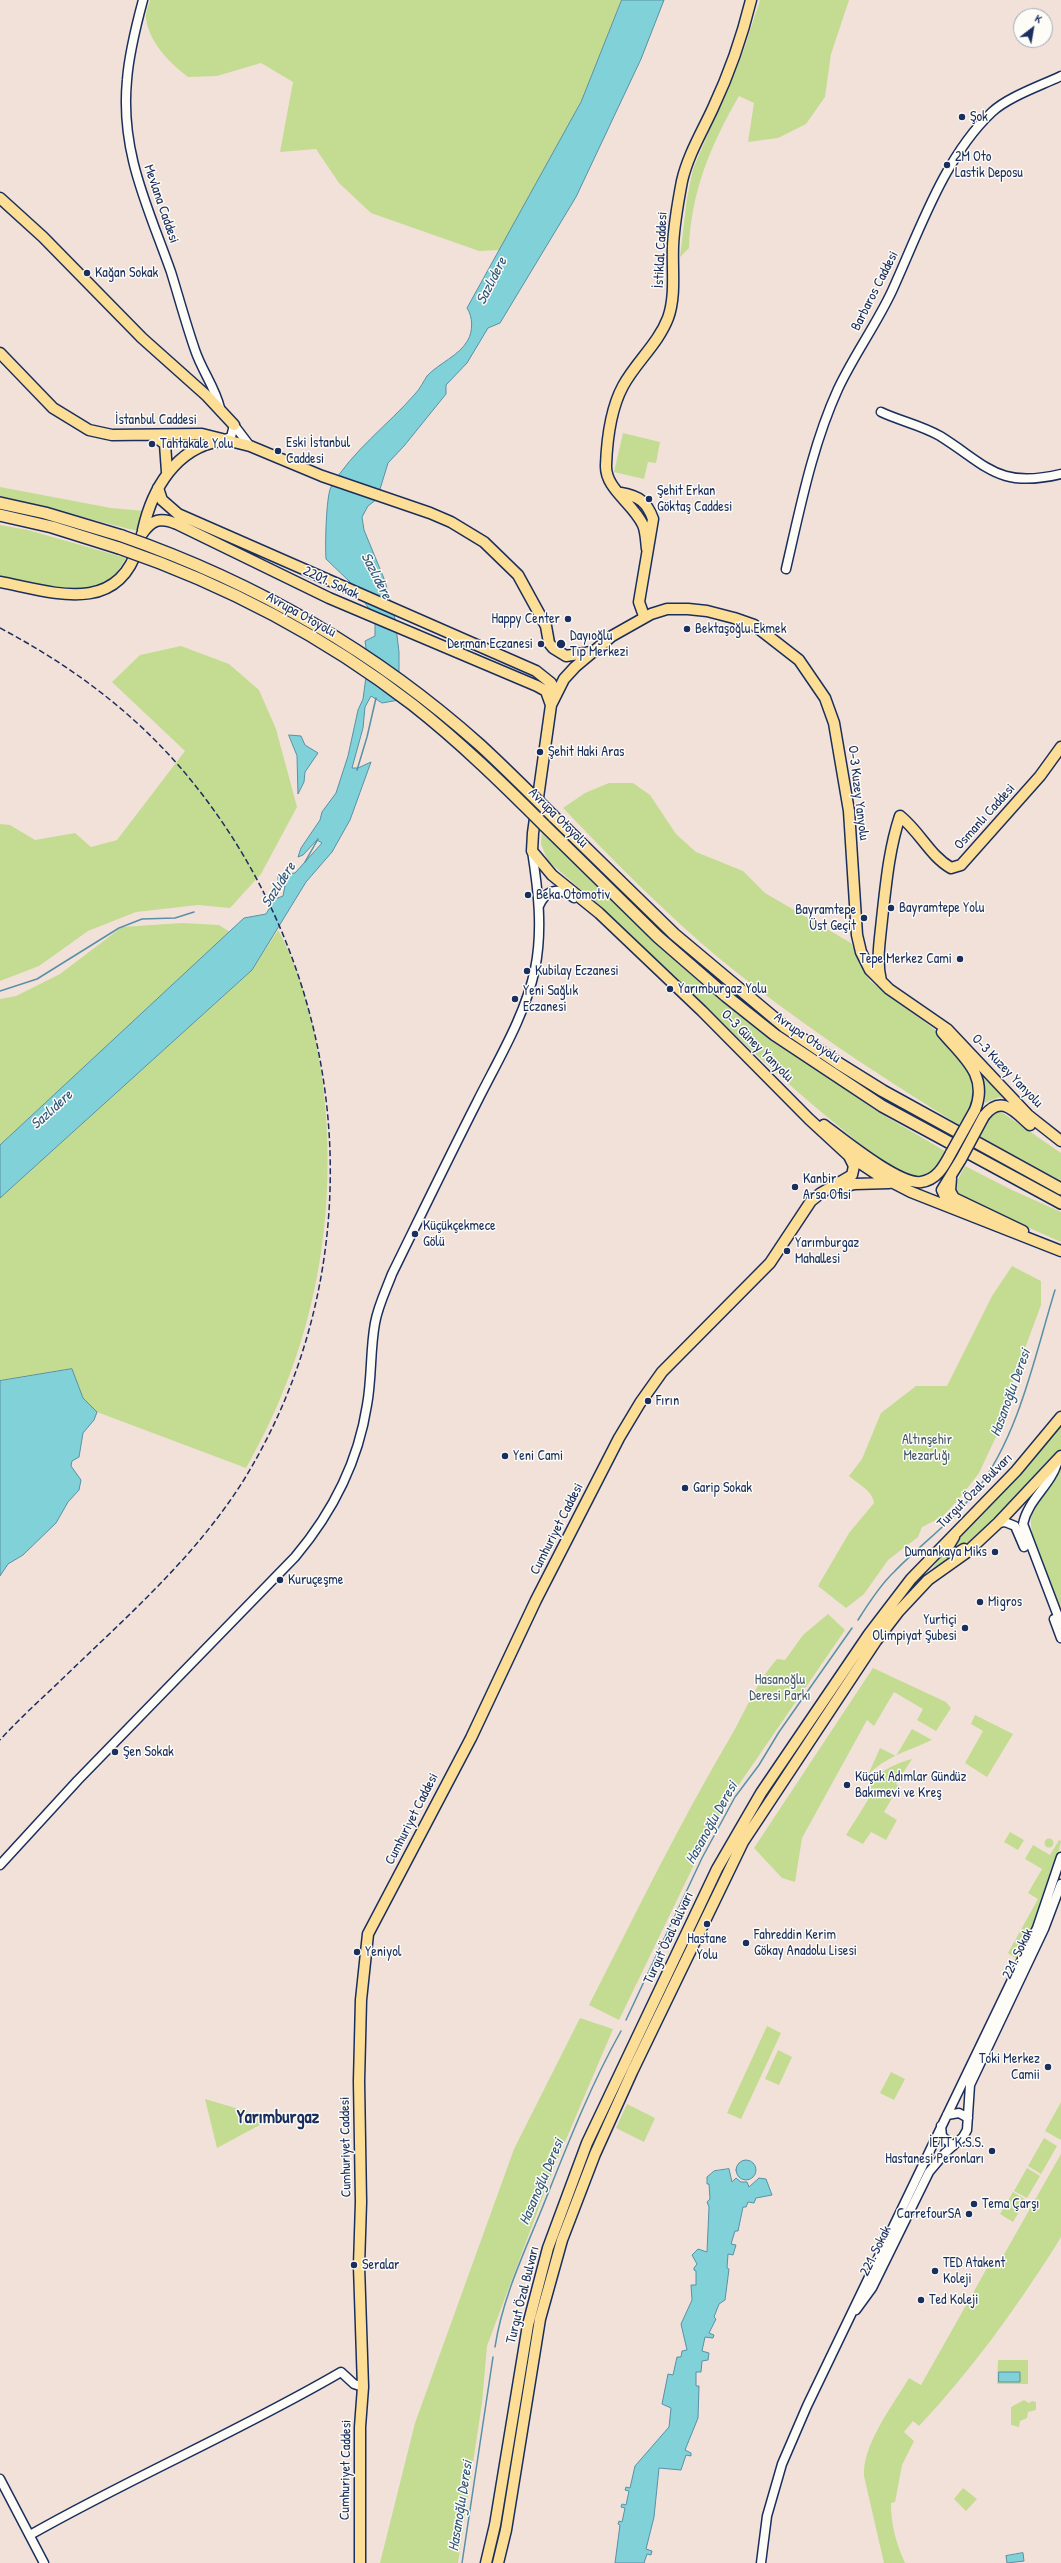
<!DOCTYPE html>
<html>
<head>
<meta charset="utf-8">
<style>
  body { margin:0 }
  #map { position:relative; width:1061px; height:2563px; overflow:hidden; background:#f2e1d9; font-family:"Patrick Hand",sans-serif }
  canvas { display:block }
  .north { position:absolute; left:1013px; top:8px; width:40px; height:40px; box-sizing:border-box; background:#fdfcf7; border:1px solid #a3aaba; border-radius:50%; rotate:31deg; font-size:11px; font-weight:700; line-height:16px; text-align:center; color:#1b2f5e }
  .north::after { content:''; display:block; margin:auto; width:14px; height:18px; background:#1b2f5e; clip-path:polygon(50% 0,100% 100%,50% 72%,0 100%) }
</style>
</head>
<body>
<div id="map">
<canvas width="1061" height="2563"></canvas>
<div class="north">K</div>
</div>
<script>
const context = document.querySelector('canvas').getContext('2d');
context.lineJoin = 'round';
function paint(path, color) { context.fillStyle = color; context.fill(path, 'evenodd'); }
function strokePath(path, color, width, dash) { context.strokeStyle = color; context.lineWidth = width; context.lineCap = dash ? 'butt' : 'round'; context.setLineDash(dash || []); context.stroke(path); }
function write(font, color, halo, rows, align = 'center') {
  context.font = font + ' "Patrick Hand",sans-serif'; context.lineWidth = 3; context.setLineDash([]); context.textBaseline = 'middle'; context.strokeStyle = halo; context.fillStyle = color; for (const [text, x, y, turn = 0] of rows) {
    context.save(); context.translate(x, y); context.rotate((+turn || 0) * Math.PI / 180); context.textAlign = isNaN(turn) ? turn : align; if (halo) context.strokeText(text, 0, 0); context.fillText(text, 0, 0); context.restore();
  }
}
paint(new Path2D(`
  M 150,0 L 622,0 L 581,102 L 500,250 L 479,251 L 371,213 L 339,183 L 316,149 L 280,152 L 293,82 L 261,63 L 217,76 L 188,77 C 170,63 149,43 146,18 C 145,13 149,5 150,0 Z
  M 760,0 L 849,0 L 831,54 L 825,97 L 806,124 L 778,138 L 748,142 L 754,103 L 739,96 C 711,144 691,192 689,248 L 680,257 L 687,198 L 693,169 L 743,52 Z
  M 623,433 L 660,442 L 656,463 L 648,462 L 644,479 L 614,472 Z
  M 0,487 L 111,508 L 145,511 L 137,531 L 0,496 Z
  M 0,525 L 28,530 L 126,558 C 118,571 109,586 93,589 C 68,594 25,581 0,576 Z
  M 181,646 L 229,664 L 259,690 L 276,729 L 297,807 L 261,874 L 230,908 L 198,905 L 136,912 L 88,931 L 39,966 L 0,981 L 0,824 L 10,825 L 35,840 L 75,833 L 91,847 L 117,840 L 185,751 L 112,682 L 140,655 Z
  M 609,783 L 633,783 L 650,795 L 676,834 L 696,852 L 743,871 L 765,893 L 851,943 L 870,981 L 937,1031 L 963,1062 L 974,1081 L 973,1101 L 959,1125 C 877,1074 795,1021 720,959 C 664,912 613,860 563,808 L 585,793 Z
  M 542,830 L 647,935 L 708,990 L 873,1109 L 945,1151 C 939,1166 931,1178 912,1175 C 888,1171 861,1144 842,1129 C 739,1046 649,947 548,861 L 541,844 Z
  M 182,923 L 219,925 L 230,932 L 0,1145 L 0,999 L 16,996 L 60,974 L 122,927 Z
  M 278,930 C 303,975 315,1027 322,1077 C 340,1214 315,1348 246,1468 L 97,1412 L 83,1398 L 72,1369 L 0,1381 L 0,1198 L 252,970 Z
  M 983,1077 L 1008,1100 L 999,1097 L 985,1103 Z
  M 1000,1111 L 1061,1153 L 1061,1182 L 978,1138 L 992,1113 Z
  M 965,1166 L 1012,1190 L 1061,1212 L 1061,1242 L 955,1195 L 955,1185 Z
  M 1012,1266 L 1041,1281 L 1041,1305 L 1013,1381 L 1009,1409 L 979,1473 L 958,1500 L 942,1517 L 922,1527 L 918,1537 L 888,1560 L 864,1594 L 846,1608 L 818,1586 L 849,1533 L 874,1503 C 873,1491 858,1484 849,1476 L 862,1459 L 881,1413 L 916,1386 L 947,1386 L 992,1296 Z
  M 1061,1424 L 1061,1449 C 1029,1487 995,1520 957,1552 L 954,1552 L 951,1545 L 955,1541 L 1019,1475 Z
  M 1061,1469 L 1061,1607 C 1051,1584 1023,1534 1033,1509 C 1039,1495 1052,1481 1061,1469 Z
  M 944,1549 L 952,1558 L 930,1573 Z
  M 828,1614 L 845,1630 L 727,1802 L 706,1840 L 619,2020 L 589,2005 C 635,1915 679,1824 731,1736 C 746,1710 757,1681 777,1659 L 785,1660 L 803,1635 Z
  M 873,1668 L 946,1702 L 951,1708 L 936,1731 L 917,1720 L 923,1709 L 894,1692 L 874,1726 L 867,1720 L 802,1838 L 795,1882 L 782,1878 L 754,1848 Z
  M 975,1715 L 1013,1734 L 987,1777 L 965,1763 L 983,1731 L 971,1724 Z
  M 912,1729 L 932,1740 C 910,1750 885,1757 868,1775 L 880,1748 L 896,1756 Z
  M 912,1759 L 896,1784 L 899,1786 L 884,1812 L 897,1820 L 886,1840 L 871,1832 L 863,1844 L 846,1835 L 868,1800 C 865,1776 893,1764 912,1759 Z
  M 1010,1832 L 1024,1840 L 1018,1850 L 1004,1842 Z
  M1044.5 1843a4.5 4.5 0 1 1 9 0a4.5 4.5 0 1 1-9 0Z
  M 1059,1840 L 1061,1841 L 1057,1861 L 1019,1960 L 1008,1953 L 1038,1899 L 1028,1893 L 1042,1869 L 1025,1859 L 1033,1845 L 1050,1855 Z
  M 580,2018 L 613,2029 L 553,2170 L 487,2346 L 482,2403 L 458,2563 L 380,2563 L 415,2423 L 514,2149 Z
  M 767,2026 L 781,2033 L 741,2119 L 727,2113 Z
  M 778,2050 L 792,2057 L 779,2085 L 765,2079 Z
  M 891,2072 L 905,2079 L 894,2100 L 880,2093 Z
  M 205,2099 L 266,2117 L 269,2120 L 217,2148 Z
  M 1061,2102 L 1061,2140 L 1045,2131 Z
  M 627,2104 L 655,2118 L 644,2142 L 616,2128 Z
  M 1044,2138 L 1057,2146 L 1041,2174 L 1028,2166 Z
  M 1061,2154 L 1061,2237 L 1055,2247 C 1014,2311 971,2371 919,2426 L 913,2421 L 904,2432 L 914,2441 L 902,2465 L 895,2502 L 891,2503 C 891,2525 896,2543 905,2563 L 884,2563 L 864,2476 C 862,2445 893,2405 909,2378 L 921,2385 L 991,2261 L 998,2265 Z
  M 1027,2168 L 1040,2176 L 1027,2198 L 1014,2191 Z
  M 1013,2192 L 1026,2200 L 1013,2222 L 1000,2214 Z
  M 998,2360 L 1028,2360 L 1028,2384 L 997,2384 Z
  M 1024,2400 L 1029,2403 L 1032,2401 L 1036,2402 L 1036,2410 L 1028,2412 L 1027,2418 L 1020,2421 L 1019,2427 L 1011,2425 L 1011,2407 Z
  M 963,2488 L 977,2499 L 966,2511 L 954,2499 Z`), '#c3dc92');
const water = new Path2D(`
  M 622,0 L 664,0 L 641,59 L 576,197 L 500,323 L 488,328 L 467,363 L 446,385 L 446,394 L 404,446 L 388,463 L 377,499 L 368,506 L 362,517 L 364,530 L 385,581 L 395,619 L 399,652 L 399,700 L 382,703 L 371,696 L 365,707 L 363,728 L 352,768 L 358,768 L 371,762 L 350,820 L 332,852 L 306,882 L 252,970 L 0,1198 L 0,1145 L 244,918 L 266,914 L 275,899 L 283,896 L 285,886 L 278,883 L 278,875 L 295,873 L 322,843 L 317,840 L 303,855 L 298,857 L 301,848 L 320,820 L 322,812 L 336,793 L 348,756 L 358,710 L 363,699 L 368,662 L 365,641 L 375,636 L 375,617 L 350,582 L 326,559 C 325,547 326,496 331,487 C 352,451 388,425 415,394 C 420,389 423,382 427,376 C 439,363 459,356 468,340 C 473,331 473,317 467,308 L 581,102 Z
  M 289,735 L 301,736 L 305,745 L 318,753 L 305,772 L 304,782 L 298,794 L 297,756 Z
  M 72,1369 L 83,1398 L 97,1412 L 94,1420 L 83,1433 L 79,1457 L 72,1461 L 71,1466 L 81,1480 L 79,1490 L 68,1502 L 56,1523 L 23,1555 L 8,1564 L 0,1576 L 0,1381 Z
  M736 2170a10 10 0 1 1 20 0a10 10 0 1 1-20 0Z
  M 729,2169 L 732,2182 L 736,2178 L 741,2182 L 747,2182 L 749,2187 L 759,2178 L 766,2179 L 772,2195 L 756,2198 L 754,2203 L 748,2202 L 746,2207 L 743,2207 L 738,2231 L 735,2231 L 731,2244 L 736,2245 L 733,2255 L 728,2254 L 727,2268 L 729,2269 L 725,2300 L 719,2304 L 714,2317 L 716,2319 L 709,2333 L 714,2335 L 713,2338 L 705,2337 L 702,2351 L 709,2353 L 708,2360 L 702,2361 L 701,2372 L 696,2372 L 696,2386 L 699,2386 L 698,2418 L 685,2450 L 691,2453 L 691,2456 L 686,2455 L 681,2470 L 659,2468 L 654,2517 L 646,2549 L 652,2551 L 651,2555 L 647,2554 L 644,2563 L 615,2563 L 620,2525 L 618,2524 L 619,2521 L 622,2522 L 625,2508 L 621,2507 L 622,2504 L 626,2505 L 629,2491 L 625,2490 L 626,2487 L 630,2488 L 635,2466 L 669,2427 L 671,2408 L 662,2404 L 668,2374 L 673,2375 L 677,2357 L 681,2357 L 682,2351 L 687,2350 L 681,2324 L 692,2300 L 691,2285 L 696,2285 L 696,2271 L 694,2270 L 694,2268 L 697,2264 L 692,2255 L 698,2249 L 707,2252 L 709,2207 L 707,2202 L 710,2199 L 709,2184 L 707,2184 L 707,2177 L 714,2171 Z
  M 999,2372 L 1020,2372 L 1020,2382 L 999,2382 Z
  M 1023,2553 L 1024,2561 L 1007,2563 L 1006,2556 Z`);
paint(water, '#80d1d8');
strokePath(water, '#5890a7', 1);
strokePath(new Path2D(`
  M 357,770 L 367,737 L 376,698
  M 305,862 L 318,839
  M 0,991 L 37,979 L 119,928 L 142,919 L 175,918 L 194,912
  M 858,1620 C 868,1604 880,1585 894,1572 C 921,1544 952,1522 976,1491 C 1019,1436 1035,1355 1055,1290
  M 626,2020 L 702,1858 L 735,1797 L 759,1765 L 779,1732 L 852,1628
  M 495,2347 C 502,2300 523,2255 541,2211 C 565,2151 589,2088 621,2031
  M 462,2563 L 493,2357`), '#5890a7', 1.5);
const minor = new Path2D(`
  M 143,0 C 136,26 129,53 127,80 C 120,152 148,207 171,272 C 179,298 186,324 195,350 C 202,371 215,387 220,408
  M 881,412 C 900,421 921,425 940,436 C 988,466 998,489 1061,474
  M 234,425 L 250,446
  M 222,440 L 231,437 L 234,425
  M 786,569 C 800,509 812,446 838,389 C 854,355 876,325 892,291 C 919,232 944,157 992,112 C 1008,97 1040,86 1061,76
  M 539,906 C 547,888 559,887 574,898
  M 1058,1460 C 1052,1485 1028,1499 1023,1524 L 1061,1624
  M 998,1523 L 1005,1522 L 1015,1526 L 1024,1547
  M 1054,1619 L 1061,1638
  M 0,1865 L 78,1780 L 295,1557 C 332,1513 358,1463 367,1405 C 372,1378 370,1350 375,1323 C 378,1306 386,1290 392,1274 C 420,1217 448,1159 477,1102 C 498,1060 525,1016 535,969 C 543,930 538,889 532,851
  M 947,2115 L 959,2113 L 968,2118
  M 941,2126 L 942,2136 L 953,2146
  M 856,2310 L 872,2288 L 929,2172 L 945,2153 L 963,2137 L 967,2130 L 970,2085 L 1044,1929 L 1061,1884
  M 0,2479 L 44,2563
  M 30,2535 C 132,2477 240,2431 341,2372 L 354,2384 L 363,2387
  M 761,2563 L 767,2516 L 782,2464 L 807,2406 L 1037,1928 L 1061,1857`);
const major = new Path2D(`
  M 0,198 L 43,237 L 142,338 L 207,396 L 234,425
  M 0,353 L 53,408 L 89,430 L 112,435 L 202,434 L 250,446 L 322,476 L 430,513 L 451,522 L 484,542 L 518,575 L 546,626 L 549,643 L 553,648 L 566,656 L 591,652
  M 153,435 L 165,444 L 167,472
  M 158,488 L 162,500 L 178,514 L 536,671 L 551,683 L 556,695
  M 621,493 C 639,496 647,502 653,519 L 639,602 L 644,616
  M 143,530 C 152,489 176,448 220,441
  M 142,534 C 152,519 161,517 177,524 L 329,598 L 537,686 L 546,691 L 551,705
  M 647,549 C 646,541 646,532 643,525 C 633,503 605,489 606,465 C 607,439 610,410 623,386 C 636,362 658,344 668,318 C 676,296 672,270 673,246 C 674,224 678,202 682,181 C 688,155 702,132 713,108 C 729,74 742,37 751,0
  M 0,582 C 52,592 117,616 138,547
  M 881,981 C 876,961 880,940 882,919 C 886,884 889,849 900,816 C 920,832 930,856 951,868 L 961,865 L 1040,776 L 1061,747
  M 942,1032 C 963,1057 989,1075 975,1110
  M 984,1116 C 1001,1094 1014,1111 1030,1125
  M 824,1125 C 843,1139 899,1185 921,1182 C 937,1180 944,1166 951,1153
  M 1061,1141 L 1028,1115 L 947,1029 L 889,989 L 870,970 L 861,952 L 857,935 L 849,811 L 834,723 L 825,698 L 799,660 L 754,625 L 734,618 L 707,611 L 688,609 L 667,609 L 651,614 L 612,636 L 575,667 L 564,679 L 551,705 L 533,833 L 532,851 L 552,875 L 599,913 L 702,1011 L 809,1119 L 848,1155 L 878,1175 L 911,1192 L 1061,1251
  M 951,1178 L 950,1191 L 954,1198 L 1023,1231
  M 842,1187 L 855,1184 L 889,1183
  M 956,1207 L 947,1201 L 942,1190 L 961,1159
  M 954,1537 L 948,1547 L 950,1552 L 956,1554 L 964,1549
  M 360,2563 L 360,2427 L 363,2387 L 359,2266 L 361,2202 L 359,2081 L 361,2000 L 368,1934 L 471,1738 L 536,1600 L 619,1438 L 640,1403 L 662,1372 L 770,1263 L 811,1201 L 821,1193 L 852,1175 L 854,1166 L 849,1156
  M 486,2563 L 495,2525 L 528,2325 L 548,2248 L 587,2143 L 717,1869 L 761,1793 L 869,1634 L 911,1579 L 1016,1471 L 1061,1417
  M 498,2563 L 506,2530 L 540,2319 L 562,2240 L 595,2154 L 632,2072 L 743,1842 L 876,1641 L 899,1611 L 928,1580 L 966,1553 L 998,1523 L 1061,1456`);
const highway = new Path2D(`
  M 0,503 L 45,513 L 122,536
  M 0,515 L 52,527 L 119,548
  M 553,816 L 674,934 L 785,1027 L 838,1063 L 883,1091 L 1061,1189
  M 544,825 L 658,937 L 726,996 L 775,1035 L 882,1106 L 1061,1203`);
strokePath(minor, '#1b2f5e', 11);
strokePath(major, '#1b2f5e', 13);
strokePath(highway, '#1b2f5e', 14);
strokePath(minor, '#fdfcf7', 8);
strokePath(major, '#fdde96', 10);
strokePath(highway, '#fdde96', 11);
strokePath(new Path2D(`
  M 0,628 C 72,666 138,715 190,779 C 351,976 379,1258 245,1478 C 196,1557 125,1618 58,1683 C 38,1702 18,1720 0,1740`), '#1b2f5e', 1.5, [6, 3]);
const majorBridge = new Path2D(`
  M 951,1153 L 975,1110
  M 961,1159 L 984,1116`);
const highwayBridge = new Path2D(`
  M 122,536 C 254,582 376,652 480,745 C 505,768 529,792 553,816
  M 119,548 C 224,584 325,637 413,705 C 460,742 502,783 544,825`);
strokePath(majorBridge, '#1b2f5e', 13, []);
strokePath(highwayBridge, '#1b2f5e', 14, []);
strokePath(majorBridge, '#fdde96', 10);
strokePath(highwayBridge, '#fdde96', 11);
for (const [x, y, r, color] of [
  [962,117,4,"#1b2f5e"],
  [947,165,4,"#1b2f5e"],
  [87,273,4,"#1b2f5e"],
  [152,444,4,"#1b2f5e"],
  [278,451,4,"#1b2f5e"],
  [649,499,4,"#1b2f5e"],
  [568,619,4,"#1b2f5e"],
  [687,629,4,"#1b2f5e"],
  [541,644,4,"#1b2f5e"],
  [561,644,5,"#1b2f5e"],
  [540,752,4,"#1b2f5e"],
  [528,895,4,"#1b2f5e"],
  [891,908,4,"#1b2f5e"],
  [864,918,4,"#1b2f5e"],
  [960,959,4,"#1b2f5e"],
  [527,971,4,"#1b2f5e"],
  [670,989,4,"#1b2f5e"],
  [515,999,4,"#1b2f5e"],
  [795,1187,4,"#1b2f5e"],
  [415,1234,4,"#1b2f5e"],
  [787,1251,4,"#1b2f5e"],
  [648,1401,4,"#1b2f5e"],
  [505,1456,4,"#1b2f5e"],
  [685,1488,4,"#1b2f5e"],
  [995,1552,4,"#1b2f5e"],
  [280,1580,4,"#1b2f5e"],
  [980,1602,4,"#1b2f5e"],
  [965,1628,4,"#1b2f5e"],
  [115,1752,4,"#1b2f5e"],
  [847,1785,4,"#1b2f5e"],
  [707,1924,4,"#1b2f5e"],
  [746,1943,4,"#1b2f5e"],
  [357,1952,4,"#1b2f5e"],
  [1048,2067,4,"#1b2f5e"],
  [992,2151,4,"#1b2f5e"],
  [974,2204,4,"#1b2f5e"],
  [969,2214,4,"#1b2f5e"],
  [354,2265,4,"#1b2f5e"],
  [935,2271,4,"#1b2f5e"],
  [921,2300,4,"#1b2f5e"]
]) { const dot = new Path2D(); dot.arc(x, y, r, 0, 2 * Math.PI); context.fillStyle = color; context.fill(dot); strokePath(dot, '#fdfcf7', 1.5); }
write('14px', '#1b2f5e', '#fdfcf7', [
  ["Şok",970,117],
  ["2M Oto",955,157],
  ["Lastik Deposu",955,173],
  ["Kağan Sokak",95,273],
  ["Eski İstanbul",286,443],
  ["Caddesi",286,459],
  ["Tahtakale Yolu",160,444],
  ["Şehit Erkan",657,491],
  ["Göktaş Caddesi",657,507],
  ["Happy Center",560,619,"right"],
  ["Bektaşoğlu Ekmek",695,629],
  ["Dayıoğlu",570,636],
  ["Tıp Merkezi",570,652],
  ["Derman Eczanesi",533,644,"right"],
  ["Şehit Haki Aras",548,752],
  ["Beka Otomotiv",536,895],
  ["Bayramtepe Yolu",899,908],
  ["Bayramtepe",856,910,"right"],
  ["Üst Geçit",856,926,"right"],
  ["Tepe Merkez Cami",952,959,"right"],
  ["Kubilay Eczanesi",535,971],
  ["Yarımburgaz Yolu",678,989],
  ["Yeni Sağlık",523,991],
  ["Eczanesi",523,1007],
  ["Kanbir",803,1179],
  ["Arsa Ofisi",803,1195],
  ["Küçükçekmece",423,1226],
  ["Gölü",423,1242],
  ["Yarımburgaz",795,1243],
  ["Mahallesi",795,1259],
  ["Fırın",656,1401],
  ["Yeni Cami",513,1456],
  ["Garip Sokak",693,1488],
  ["Dumankaya Miks",987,1552,"right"],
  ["Kuruçeşme",288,1580],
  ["Migros",988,1602],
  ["Yurtiçi",957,1620,"right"],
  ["Olimpiyat Şubesi",957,1636,"right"],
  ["Şen Sokak",123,1752],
  ["Küçük Adımlar Gündüz",855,1777],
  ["Bakımevi ve Kreş",855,1793],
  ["Fahreddin Kerim",754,1935],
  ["Gökay Anadolu Lisesi",754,1951],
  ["Hastane",707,1939,"center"],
  ["Yolu",707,1955,"center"],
  ["Yeniyol",365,1952],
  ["Toki Merkez",1040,2059,"right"],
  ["Camii",1040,2075,"right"],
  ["İETT K.S.S.",984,2143,"right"],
  ["Hastanesi Peronları",984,2159,"right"],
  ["Tema Çarşı",982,2204],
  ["CarrefourSA",961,2214,"right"],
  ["TED Atakent",943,2263],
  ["Koleji",943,2279],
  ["Seralar",362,2265],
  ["Ted Koleji",929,2300]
], 'left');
write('14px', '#1b2f5e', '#fdfcf7', [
  ["Mevlana Caddesi",161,204,71],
  ["İstiklal Caddesi",661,250,-87],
  ["Barbaros Caddesi",875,291,-63],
  ["İstanbul Caddesi",156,420],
  ["2201. Sokak",331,583,25],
  ["Avrupa Otoyolu",301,615,29],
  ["O-3 Kuzey Yanyolu",858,793,83],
  ["Osmanlı Caddesi",985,817,-48],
  ["Avrupa Otoyolu",558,818,45],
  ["Avrupa Otoyolu",807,1038,35],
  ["O-3 Güney Yanyolu",757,1046,45],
  ["O-3 Kuzey Yanyolu",1007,1071,46],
  ["Turgut Özal Bulvarı",975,1491,-45],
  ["Cumhuriyet Caddesi",557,1529,-63],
  ["Cumhuriyet Caddesi",412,1819,-63],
  ["Turgut Özal Bulvarı",669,1938,-65],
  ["221. Sokak",1018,1954,-65],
  ["Cumhuriyet Caddesi",346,2147,-91],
  ["221. Sokak",876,2251,-64],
  ["Turgut Özal Bulvarı",523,2295,-76],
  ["Cumhuriyet Caddesi",346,2470,-89]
]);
write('14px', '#455a6b', '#fdfcf7', [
  ["Altınşehir",927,1440],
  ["Mezarlığı",927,1456],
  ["Hasanoğlu",780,1680],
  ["Deresi Parkı",780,1696]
]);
write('italic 15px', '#34587c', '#fdfcf7', [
  ["Sazlıdere",492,281,-63],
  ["Sazlıdere",376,576,63],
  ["Sazlıdere",279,885,-57],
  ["Sazlıdere",52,1110,-42],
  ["Hasanoğlu Deresi",1011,1393,-70],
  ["Hasanoğlu Deresi",712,1823,-61],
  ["Hasanoğlu Deresi",542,2182,-67],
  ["Hasanoğlu Deresi",461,2506,-81]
]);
write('bold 18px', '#1b2f5e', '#fdfcf7', [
  ["Yarımburgaz",278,2118]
]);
</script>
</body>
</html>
